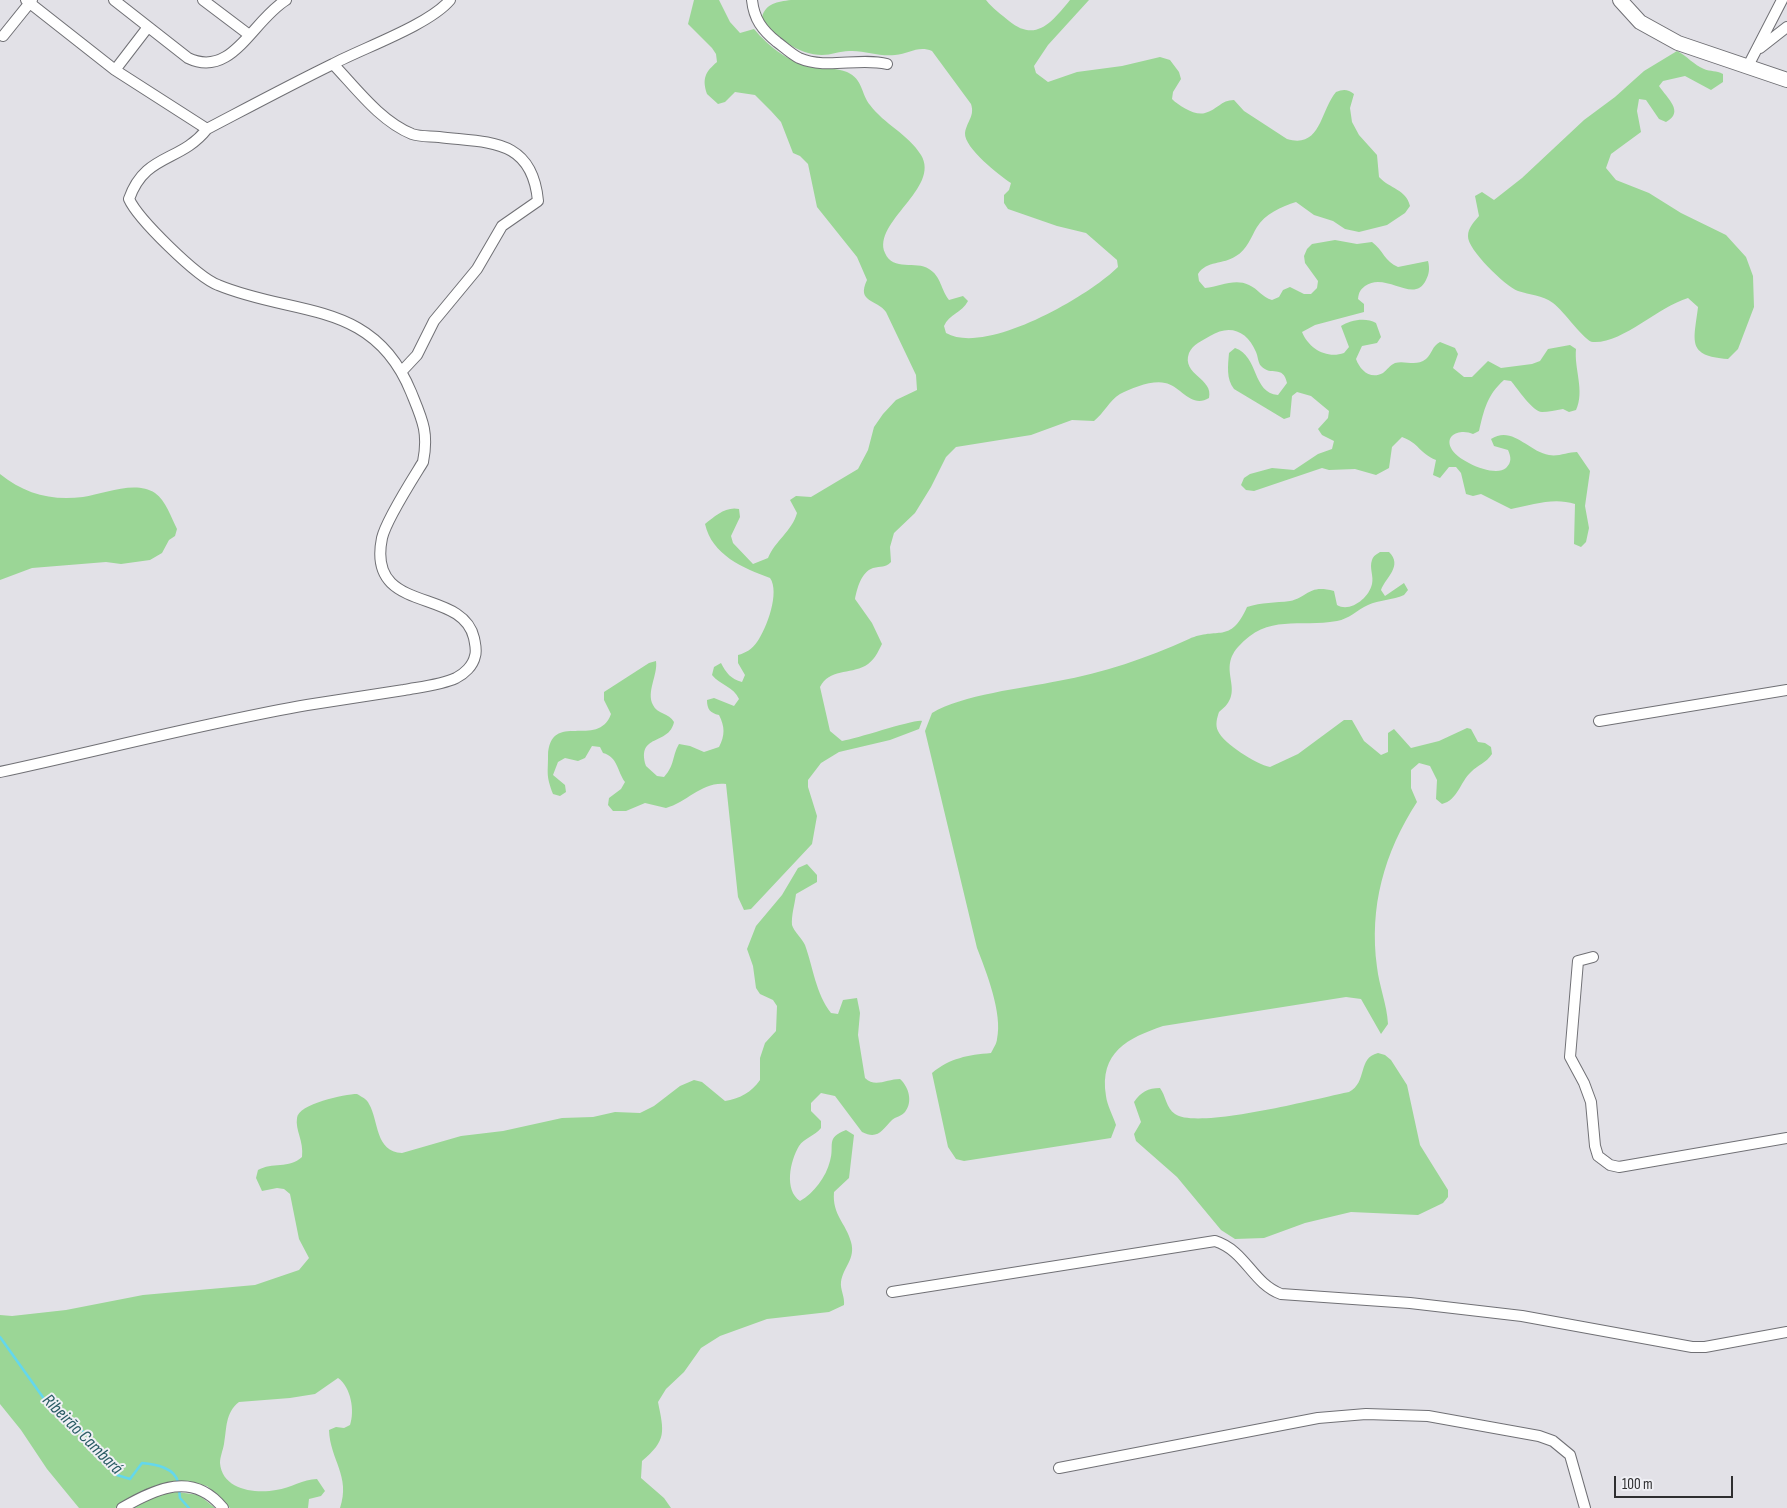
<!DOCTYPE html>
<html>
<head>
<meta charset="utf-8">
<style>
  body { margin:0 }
  #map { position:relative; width:1787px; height:1508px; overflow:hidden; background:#e2e1e7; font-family:"Sofia Sans Condensed",sans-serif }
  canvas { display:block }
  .scale { position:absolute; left:1614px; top:1476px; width:119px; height:22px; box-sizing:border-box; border:2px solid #2e2e30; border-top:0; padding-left:6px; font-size:15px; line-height:18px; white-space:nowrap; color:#2e2e30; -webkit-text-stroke:4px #efeff4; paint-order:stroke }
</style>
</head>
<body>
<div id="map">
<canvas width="1787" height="1508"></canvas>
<div class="scale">100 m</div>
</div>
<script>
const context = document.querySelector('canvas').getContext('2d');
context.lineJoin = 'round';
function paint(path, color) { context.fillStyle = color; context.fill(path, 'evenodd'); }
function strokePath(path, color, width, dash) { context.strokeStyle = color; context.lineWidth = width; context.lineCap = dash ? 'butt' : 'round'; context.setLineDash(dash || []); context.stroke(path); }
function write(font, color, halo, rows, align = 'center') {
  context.font = font + ' "Sofia Sans Condensed",sans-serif'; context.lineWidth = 4; context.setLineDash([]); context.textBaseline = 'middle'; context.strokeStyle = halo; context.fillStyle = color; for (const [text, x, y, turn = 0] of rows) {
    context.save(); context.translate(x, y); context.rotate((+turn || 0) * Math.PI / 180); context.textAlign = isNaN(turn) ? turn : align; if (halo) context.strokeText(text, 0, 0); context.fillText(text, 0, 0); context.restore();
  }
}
paint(new Path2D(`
  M 694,0 L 719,0 L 730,22 L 740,33 L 754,29 C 769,47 790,63 813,67 C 824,68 837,68 847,72 C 863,79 861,94 870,105 C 884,124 908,134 921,155 C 941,188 872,222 885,253 C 893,272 916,260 929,269 C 941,276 941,290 949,300 L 963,296 L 968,301 C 962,313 949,314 944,326 L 946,333 C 986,356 1089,296 1118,267 L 1117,260 L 1086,233 L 1057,226 L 1008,209 L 1004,203 L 1004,195 L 1009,190 L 1011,183 C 1000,176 964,148 965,133 C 967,121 975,116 971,104 L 932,51 C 918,45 909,54 895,55 C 879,57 865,50 849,51 C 840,51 831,55 822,55 C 800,55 772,37 762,17 C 766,3 777,2 791,0 L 986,0 C 993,9 1001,14 1009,21 C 1036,43 1052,22 1070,0 L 1089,0 L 1048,45 L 1034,66 L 1036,73 L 1048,82 L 1077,72 L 1122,66 L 1160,57 L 1170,60 L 1179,72 L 1181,79 L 1173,92 L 1172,99 C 1179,106 1195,116 1205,113 C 1217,110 1221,100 1234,100 L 1244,111 L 1287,139 C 1321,149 1320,111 1336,92 C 1343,89 1348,89 1354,94 L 1350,108 L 1352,122 L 1359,135 L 1377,155 L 1379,177 C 1390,189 1406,189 1410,206 L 1405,213 L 1387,225 L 1359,232 L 1345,229 L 1333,221 L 1314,215 L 1296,202 C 1282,206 1264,215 1257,227 C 1251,237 1247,250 1236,256 C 1223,265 1207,260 1198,274 L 1199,281 L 1205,288 C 1220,287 1234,278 1249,285 C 1258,289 1262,297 1272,300 L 1279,297 L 1283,290 L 1290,287 L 1304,294 L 1311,294 L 1317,288 L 1318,281 L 1305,263 L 1304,256 L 1307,249 L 1312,244 L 1335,240 L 1357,244 L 1372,242 C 1383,250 1385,262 1398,267 L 1428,261 C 1430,269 1429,274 1426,280 C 1414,305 1386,271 1365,286 C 1360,290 1359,292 1358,299 L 1364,304 L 1364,312 L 1315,325 L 1302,332 C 1309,349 1327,359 1344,353 L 1349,347 L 1341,326 C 1350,320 1366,317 1376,323 L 1381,337 L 1377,343 L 1362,346 L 1356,359 C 1360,370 1370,380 1383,373 C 1387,370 1390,365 1395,363 C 1405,360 1416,367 1426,359 C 1432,354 1432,346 1440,342 L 1455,348 L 1458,354 L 1453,368 L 1464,377 L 1472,377 L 1488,361 L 1501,368 L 1532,364 L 1540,361 L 1548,349 L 1570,345 L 1576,349 C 1574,369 1585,391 1576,410 L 1569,412 L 1563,409 C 1556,410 1548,412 1542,412 C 1533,412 1517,388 1511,381 L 1504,380 C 1487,395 1484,410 1479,431 L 1473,434 C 1463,429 1444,433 1451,448 C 1457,461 1495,478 1506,468 C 1512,462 1511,457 1508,450 L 1494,446 L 1491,439 C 1512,425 1528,451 1549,455 C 1558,457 1568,452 1577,452 L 1590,471 L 1585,506 L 1589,528 L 1586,542 L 1581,547 L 1574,544 L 1575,504 C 1553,497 1533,505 1511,509 L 1481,494 L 1473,496 L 1466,494 L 1461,473 L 1456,467 L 1449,467 L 1440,478 L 1433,475 L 1436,460 C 1419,453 1419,443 1402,437 L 1392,447 L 1389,468 L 1376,475 L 1355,469 L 1329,470 L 1322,468 L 1254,491 L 1246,490 L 1241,485 L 1244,478 L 1250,474 L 1272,468 L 1294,470 L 1318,454 L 1332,449 L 1334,441 L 1322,435 L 1318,429 L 1328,418 L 1329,411 L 1311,396 L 1297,392 L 1292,396 L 1290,417 L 1284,419 L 1234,389 C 1226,379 1228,365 1229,353 L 1235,348 C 1259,356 1252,393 1278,395 L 1287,383 C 1283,364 1271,377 1261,366 C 1258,363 1258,356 1256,352 C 1247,330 1229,324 1210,336 C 1202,341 1193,344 1189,353 C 1181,375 1214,378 1209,398 C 1191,409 1181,386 1165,383 C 1152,380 1132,388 1120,394 C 1109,401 1104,413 1094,421 L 1072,420 L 1031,435 L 956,447 L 946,457 L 931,487 L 915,513 L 894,533 L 890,547 L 891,562 C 885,568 881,566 873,568 C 861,572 857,589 855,599 L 872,623 L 882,644 C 878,652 874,661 865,666 C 850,674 829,669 820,687 L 830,731 L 842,741 C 857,739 914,719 922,721 L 919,729 L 890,740 L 839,752 L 821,763 L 808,780 L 808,787 L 817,816 L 812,844 L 751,909 L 744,910 L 738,897 L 726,784 C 703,781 687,802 666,808 L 645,803 L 626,811 L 613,811 L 608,805 L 609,798 L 621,789 L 625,782 C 617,771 618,757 603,753 L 600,747 L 592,746 L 585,758 L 578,761 L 565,758 L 558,762 L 553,775 L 565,785 L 566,792 L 560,796 L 553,794 C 546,775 548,775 548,756 C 550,709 598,750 611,714 L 604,700 L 604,692 L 649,663 L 656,661 C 658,675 646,692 653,705 C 657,714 669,713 674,722 C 669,746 636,733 646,766 L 657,776 L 664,777 C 675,765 672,756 679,744 L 690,746 L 704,752 L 719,747 C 725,735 725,727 719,715 C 710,713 707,709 707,700 L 714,698 L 734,706 L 739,699 C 734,687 720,685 712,675 L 714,667 L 721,663 C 726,673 731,679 742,682 L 745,675 L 738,663 L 738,655 C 746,653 752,649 757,642 C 767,628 780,592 770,578 C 743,568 712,555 705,524 C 715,516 726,506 739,509 L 740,517 L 731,536 L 733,543 L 753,564 L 768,558 C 775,541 792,531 797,513 L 790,500 L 796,496 L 811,497 L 858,469 L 868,450 L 874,427 L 883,414 L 896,400 L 917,390 L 916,375 L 886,312 C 877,299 856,303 867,280 L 857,257 L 817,207 L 808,164 L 800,156 L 793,153 L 781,122 L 771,111 L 755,95 L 735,92 L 725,102 L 718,104 L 707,94 C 702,79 705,72 717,62 L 716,54 L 712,48 L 688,24 Z
  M 1677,51 C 1687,56 1694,65 1704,69 C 1711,72 1716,70 1723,74 L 1723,82 L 1711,90 L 1685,76 L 1663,81 L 1659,86 C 1667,98 1685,112 1666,122 L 1659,119 L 1646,100 L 1639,99 L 1637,111 L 1641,132 L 1611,154 L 1606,168 L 1616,180 L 1649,193 L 1681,213 L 1726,235 L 1746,257 L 1753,276 L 1754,307 L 1738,349 L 1728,359 C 1686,356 1694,341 1698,307 L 1688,298 C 1658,307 1622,344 1593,342 C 1585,342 1564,311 1553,303 C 1542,295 1530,295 1518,291 C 1505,286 1467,249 1468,236 C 1468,228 1474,222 1479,216 L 1475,196 L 1482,192 L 1494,200 L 1522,178 L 1584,120 L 1615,97 L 1644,71 Z
  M 0,474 C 25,494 51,501 83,497 C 104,494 135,480 155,493 C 166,501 171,517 177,529 L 175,536 L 169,540 L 162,553 L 150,560 L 121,564 L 106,562 L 32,568 L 0,580 Z
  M 1380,552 L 1389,552 C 1403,566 1386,577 1381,590 L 1385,596 L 1404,583 L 1408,590 L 1404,595 C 1393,600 1379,600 1368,605 C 1357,610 1349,619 1337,621 C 1299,628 1268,613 1238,647 C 1216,672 1248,691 1219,712 C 1217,718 1215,725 1218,731 C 1224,744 1256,764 1270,767 L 1298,754 L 1344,720 L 1352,720 L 1364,741 L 1381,755 L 1388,752 L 1388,733 L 1394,729 L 1411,748 L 1439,741 L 1467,728 L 1471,729 L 1478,742 L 1485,743 L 1491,747 L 1492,754 C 1486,763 1478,765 1471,772 C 1460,782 1458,800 1442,804 L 1436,799 L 1437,780 L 1430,766 L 1419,763 L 1411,770 L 1411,788 L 1417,802 C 1384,853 1369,907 1377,967 C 1379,986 1387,1004 1388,1024 L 1381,1034 L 1361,999 L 1346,997 L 1163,1026 C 1128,1038 1099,1052 1106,1096 C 1107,1105 1113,1116 1116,1125 L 1111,1138 L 964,1161 L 956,1159 L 948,1147 L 932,1073 C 950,1058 968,1055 991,1053 C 993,1049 997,1043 997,1039 C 1003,1014 986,971 977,948 L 925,731 L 932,713 C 961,695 1024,688 1058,681 C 1103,673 1147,658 1189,639 C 1218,626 1230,645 1247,607 C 1262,602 1275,603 1290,601 C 1309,597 1308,584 1334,591 L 1337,605 C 1350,613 1369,598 1372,584 C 1374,576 1369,568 1372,560 C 1374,555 1376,555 1380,552 Z
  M 807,864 L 817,875 L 817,882 L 796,894 C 795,903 791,916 792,925 C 794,932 802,938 805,945 C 813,967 816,994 831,1013 L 838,1014 L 843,1000 L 857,998 L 860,1013 L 858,1035 L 865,1078 C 875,1088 887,1079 900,1079 C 909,1087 913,1102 905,1112 C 902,1116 895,1117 892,1120 C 882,1130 878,1140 862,1132 L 835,1096 L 821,1093 L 811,1103 L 811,1111 L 821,1121 L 821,1128 C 815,1136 804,1138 799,1146 C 790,1161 784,1190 800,1201 C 814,1193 826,1177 830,1161 C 835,1145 825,1138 846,1130 L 854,1135 L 849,1178 L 834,1192 C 832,1215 846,1223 851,1242 C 856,1259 843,1267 841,1282 C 840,1289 845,1297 844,1305 L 829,1312 L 767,1319 L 720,1336 L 701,1348 L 684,1372 L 666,1389 L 658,1402 C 664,1432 667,1440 642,1461 L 641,1478 L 664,1498 L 671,1508 L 340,1508 C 351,1476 330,1460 329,1430 L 336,1427 L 344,1428 L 350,1425 C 355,1411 351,1387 338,1378 L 315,1394 L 290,1398 L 239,1402 C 225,1413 227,1428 224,1444 C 223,1450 220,1457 220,1463 C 222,1490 256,1494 276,1490 C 291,1488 303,1479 317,1479 L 325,1491 L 321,1496 L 309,1499 L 308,1508 L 230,1508 L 207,1486 L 176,1481 L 155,1486 L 115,1508 L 79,1508 L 47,1469 L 21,1430 L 0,1404 L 0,1315 L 12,1316 L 66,1310 L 143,1295 L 255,1285 L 299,1270 L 309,1258 L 299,1239 L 290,1194 L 284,1189 L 277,1188 L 262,1191 L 256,1178 L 258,1170 C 272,1162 289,1169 302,1157 C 304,1141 295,1130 297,1118 C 298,1104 345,1094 357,1094 C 362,1097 367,1099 369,1104 C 379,1121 375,1152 402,1153 L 461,1136 L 503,1131 L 562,1118 L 593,1117 L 615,1112 L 640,1113 L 654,1106 L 680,1086 L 694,1080 L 702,1082 L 725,1101 C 739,1099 752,1092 760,1080 L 760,1058 L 765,1043 L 776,1031 L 777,1006 L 773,1000 L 760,994 L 756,988 L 753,966 L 747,949 L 756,926 L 782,895 L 798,868 Z
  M 1378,1053 L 1385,1055 L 1391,1060 L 1407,1085 L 1420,1145 L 1448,1190 L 1448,1197 L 1443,1203 L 1418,1215 L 1351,1212 L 1305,1223 L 1264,1238 L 1235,1239 L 1221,1230 L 1177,1177 L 1136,1141 L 1134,1134 L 1141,1122 L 1134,1102 C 1141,1092 1148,1088 1160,1088 C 1166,1096 1166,1108 1175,1114 C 1197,1130 1319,1098 1349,1092 C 1368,1082 1357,1058 1378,1053 Z
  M 177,1492 L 199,1495 L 215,1508 L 133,1508 L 158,1495 Z`), '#9bd696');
strokePath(new Path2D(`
  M 0,1337 L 52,1410 L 88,1435 L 117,1475 L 130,1479 L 142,1463 C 155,1464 176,1468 178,1483
  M 179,1489 L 180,1498 L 189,1508`), '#64d7ec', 2.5);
const street = new Path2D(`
  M 26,0 L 115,70 L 207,129 C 249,107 290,85 333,64 C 363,48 429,25 450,0
  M 114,0 L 188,58 C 232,79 252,21 286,0
  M 203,0 L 248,34
  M 752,0 C 754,19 762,30 777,42 C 784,47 791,54 799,58 C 826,70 859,57 887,64
  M 3,36 L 32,0
  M 1760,48 L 1787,27
  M 333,64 C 356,88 380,121 412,134 C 420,137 431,136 439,137 C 487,143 532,137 538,201 L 502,226 L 477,269 L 434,321 L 417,355 L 402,371
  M 1748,66 L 1782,0
  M 115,70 L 148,27
  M 1599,721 L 1787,690
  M 0,772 C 102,750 204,723 307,705 C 339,700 372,695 404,690 C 420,687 441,685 456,678 C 464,674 473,666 475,656 C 477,650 475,644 474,638 C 462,586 366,616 382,538 C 386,520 412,480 423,462 C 429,432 422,419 411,392 C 373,299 295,317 218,285 C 197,277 138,219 129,199 C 145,153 180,163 207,129
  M 1593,957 L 1578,961 L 1570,1057 L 1584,1083 L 1591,1102 L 1595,1146 L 1598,1156 L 1610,1165 L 1619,1167 L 1787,1138
  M 892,1292 L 1215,1241 C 1246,1251 1252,1283 1281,1294 L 1410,1303 L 1522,1316 L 1692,1347 L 1705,1347 L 1787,1332
  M 1059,1468 L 1318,1418 L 1366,1414 L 1428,1416 L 1539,1436 L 1553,1441 L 1570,1455 L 1585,1508
  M 122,1508 C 157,1488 193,1471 223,1508`);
const secondary = new Path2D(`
  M 1620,0 L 1640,22 L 1678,43 L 1787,80`);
strokePath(street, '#707075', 12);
strokePath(secondary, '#707075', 16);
strokePath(street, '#fff', 10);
strokePath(secondary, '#fff', 14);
write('italic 18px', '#295b64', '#efeff4', [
  ["Ribeirão Cambará",82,1435,45]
]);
</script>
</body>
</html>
